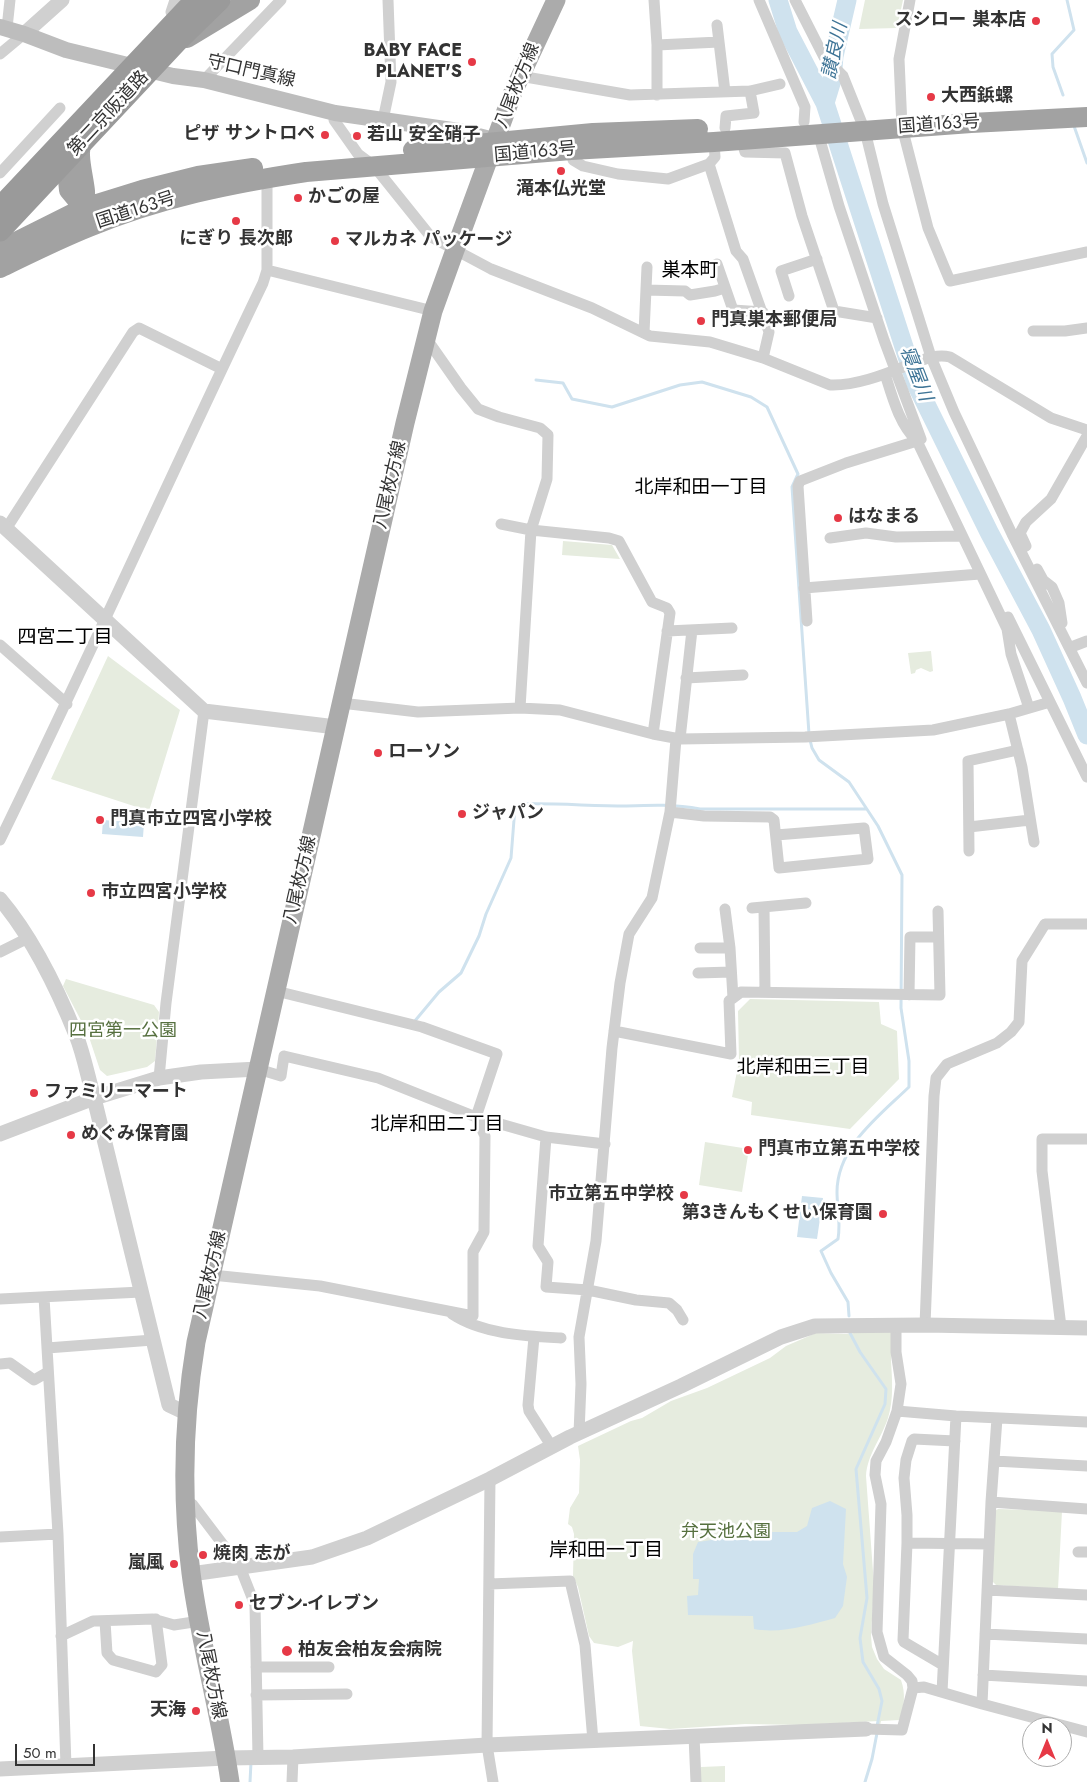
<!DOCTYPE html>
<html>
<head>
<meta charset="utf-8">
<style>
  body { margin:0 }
  #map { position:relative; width:1087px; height:1782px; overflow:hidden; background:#fff; font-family:Jost,sans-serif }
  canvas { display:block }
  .north { position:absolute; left:1022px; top:1717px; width:50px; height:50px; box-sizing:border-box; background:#fff; border:1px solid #adadad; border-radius:50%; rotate:0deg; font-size:14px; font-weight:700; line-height:20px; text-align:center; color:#333 }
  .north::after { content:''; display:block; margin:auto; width:18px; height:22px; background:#e63946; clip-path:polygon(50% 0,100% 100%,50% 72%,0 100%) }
  .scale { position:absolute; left:15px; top:1744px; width:80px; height:22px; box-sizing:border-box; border:2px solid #333; border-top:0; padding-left:6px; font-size:15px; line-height:18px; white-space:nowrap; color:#333; -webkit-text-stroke:4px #fff; paint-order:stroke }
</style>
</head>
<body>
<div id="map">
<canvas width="1087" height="1782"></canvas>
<div class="north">N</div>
<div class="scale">50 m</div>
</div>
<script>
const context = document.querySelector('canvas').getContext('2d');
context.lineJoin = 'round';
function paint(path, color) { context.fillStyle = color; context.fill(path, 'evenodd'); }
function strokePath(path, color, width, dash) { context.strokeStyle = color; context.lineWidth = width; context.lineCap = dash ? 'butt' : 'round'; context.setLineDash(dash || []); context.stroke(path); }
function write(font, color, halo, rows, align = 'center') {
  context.font = font + ' Jost,"Noto Sans JP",sans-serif'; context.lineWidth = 5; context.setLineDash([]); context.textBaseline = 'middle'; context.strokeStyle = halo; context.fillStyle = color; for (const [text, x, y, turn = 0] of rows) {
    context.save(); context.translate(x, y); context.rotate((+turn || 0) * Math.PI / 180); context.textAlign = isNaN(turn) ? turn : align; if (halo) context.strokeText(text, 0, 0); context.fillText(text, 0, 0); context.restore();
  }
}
paint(new Path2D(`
  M 865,0 L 903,0 L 897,28 L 859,29 Z
  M 563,541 L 612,545 L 620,559 L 562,555 Z
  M 931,651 L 933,671 L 930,672 L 921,668 L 916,670 L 915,673 L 911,674 L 908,653 Z
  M 108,656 L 180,710 L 149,811 L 51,779 Z
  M 66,979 L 154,1005 L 159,1012 L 155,1061 L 147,1067 L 107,1076 L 100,1070 L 88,1034 L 63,986 Z
  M 750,999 L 879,1002 L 881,1024 L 897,1031 L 899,1079 L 850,1129 L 751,1115 L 752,1102 L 732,1097 L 739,1061 L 738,1011 Z
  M 705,1142 L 749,1149 L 742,1192 L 699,1185 Z
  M 868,1331 L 891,1332 C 892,1342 891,1351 891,1360 C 892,1379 894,1399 888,1418 C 882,1437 867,1455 866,1476 L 874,1585 L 871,1636 L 872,1647 L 877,1659 L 884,1669 L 901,1680 C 906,1694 904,1707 900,1720 L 881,1721 L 873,1755 L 879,1721 L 802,1725 L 745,1724 L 670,1729 L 640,1726 L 632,1651 L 633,1641 L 618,1647 L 594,1643 L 589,1636 L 578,1587 L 573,1576 L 574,1534 L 572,1527 L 568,1524 L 570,1508 L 579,1493 L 580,1460 L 578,1446 L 631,1421 L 642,1418 L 671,1401 L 707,1388 L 770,1358 L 786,1346 L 816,1333 L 846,1334 Z
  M 998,1509 L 1062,1511 L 1058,1589 L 996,1585 L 992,1581 L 995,1511 Z
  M 725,1766 L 725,1782 L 701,1782 L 701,1767 Z`), '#e6ecdf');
paint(new Path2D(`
  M 103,820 L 144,823 L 143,837 L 102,834 Z
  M 802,1196 L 823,1198 L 817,1239 L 797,1237 Z
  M 830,1501 L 846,1509 L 843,1564 L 847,1577 L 843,1606 L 835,1618 C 809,1625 781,1634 754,1629 L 753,1616 L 688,1615 L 687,1596 L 698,1595 L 699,1579 L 693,1579 L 693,1554 L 698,1542 L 765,1532 L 797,1532 L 807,1526 L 812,1508 Z`), '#cfe2ee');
strokePath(new Path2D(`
  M 1063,95 L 1053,67 L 1052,54 L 1074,30 L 1067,0
  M 1074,126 L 1087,163
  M 536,380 L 563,383 L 572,399 L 612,407 L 680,385 L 702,382 L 751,397 L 767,407 L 798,474 L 792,487 L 809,734
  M 810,740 L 812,748 L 819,760 L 849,782 L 878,826 L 902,875 L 901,1008 L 909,1061 L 909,1087 C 879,1116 837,1147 837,1192 C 837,1209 841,1221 838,1239 L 821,1251 L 831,1273 L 848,1302 L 849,1316
  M 414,1022 L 439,992 L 461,973 L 479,936 L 486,914 L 511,858 L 515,807 L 521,804 C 556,803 591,806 626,806 C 651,805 675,804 700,809 L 866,809
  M 850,1333 L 860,1352 L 886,1389 L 885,1404 L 856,1469 L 867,1598 L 860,1638 L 863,1662 L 879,1689 L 882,1701 L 877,1726
  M 250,1782 L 251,1762
  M 865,1782 L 872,1759 L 877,1733`), '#cfe2ee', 3);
strokePath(new Path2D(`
  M 778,0 L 788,32 L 825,103 L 916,384 L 989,532 L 1041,630 L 1072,698 L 1087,735
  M 825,103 L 832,80 L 834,56 L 847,0`), '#cfe2ee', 19);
strokePath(new Path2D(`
  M 654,0 L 657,45 L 657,95
  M 759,0 L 805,107 L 804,122
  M 795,0 L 824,57 L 843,76 L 865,131 L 883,204 L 931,357 L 954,412 L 1012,534 L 1087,683
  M 910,0 L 899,59 L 902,127 L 928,228 L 950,281 L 1087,252
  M 171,12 L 175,0
  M 717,25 L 725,92
  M 7,28 L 10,0
  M 657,45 L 719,42
  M 0,54 L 24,34
  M 520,76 L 630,95 L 750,91 L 780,84
  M 204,80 L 281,0
  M 335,113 L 334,120 L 358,154 L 374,166 L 431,237 L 491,269 L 592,308 L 650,336 L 710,342 L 763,358 L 830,385 C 855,386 883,375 906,366 C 921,361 935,353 950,357 L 1051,418 L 1087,430
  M 383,120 L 391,82 L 388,0
  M 725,128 L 726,116 L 754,113 L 750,91
  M 818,133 L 839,206 L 884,340 L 921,439 L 917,441 L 1007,629 L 1011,654 L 1029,708
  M 741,139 L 745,152 L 785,153 L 802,216 L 834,311 L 877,318
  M 714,142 L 715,157 L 709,164 L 736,251 L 743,259 L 769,332 L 763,358
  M 571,150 L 573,160 L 583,166 L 618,174 L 668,179 L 709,164
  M 0,173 L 60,108
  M 717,264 L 733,310 L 763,312
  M 267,270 L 433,311
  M 646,290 L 685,291 L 690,295 L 715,291 L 725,288
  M 789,296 L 781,271 L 817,259
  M 1033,331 L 1065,331 L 1087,328
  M 644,333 L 647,267
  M 426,338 L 461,388 L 478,409 L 499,417 L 540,428 L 548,435 L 547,479 L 531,530 L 520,708
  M 885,374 C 892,396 899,424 917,441
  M 501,524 L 531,530 L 609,538 L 619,541 L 652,602 L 667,608 L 670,613 L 653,734
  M 6,529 L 133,332 L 139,328 L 222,369
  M 830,538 L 866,533 L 896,537 L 962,536
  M 1026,546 L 1020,533 L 1026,522 L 1051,499 L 1087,436
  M 1037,569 L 1043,580 L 1052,587 L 1059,603 L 1062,623
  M 804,588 L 980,574
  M 1008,617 L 1050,702
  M 807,621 L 798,486 L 800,481 L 846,463 L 917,441
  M 667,631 L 732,628
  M 0,645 L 67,704
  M 1074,646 L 1087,641
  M 686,678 L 743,675
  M 341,703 L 418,712 L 520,708 L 560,710 L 653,734 L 680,739 L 805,737 L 933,730 L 1009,714 L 1050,702 L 1087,777
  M 1009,714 L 1022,767 L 1034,842
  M 680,739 L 692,630
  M 670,812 L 704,816 L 770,817 L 774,820 L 779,868 L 868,859 L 864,828 L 776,835
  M 969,827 L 1030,820
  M 0,840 C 90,656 174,468 263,283 L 267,270 L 267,178
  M 969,851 L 968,761 L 1018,750
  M 764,907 L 765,992
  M 752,908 L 806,903
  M 725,909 L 730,948 L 733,998
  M 700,948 L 730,948
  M 0,952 L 28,938
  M 698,973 L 731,972
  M 909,995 L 910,937 L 938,937
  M 614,1031 L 731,1054 L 729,1001 L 741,992 L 940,995 L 938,911
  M 258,1069 L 281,1076 L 284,1056 L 378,1078 L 476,1117 L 546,1137 L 605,1144
  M 159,1078 L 166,1003 L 204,711
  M 546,1137 L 538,1246 L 548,1262 L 546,1287 L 588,1290 L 636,1300 L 669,1303 L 677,1310 L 683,1320
  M 212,1275 L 320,1286 L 473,1316 L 473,1252 L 484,1232 L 485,1136 L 476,1117 L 497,1054 L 422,1027 L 276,991
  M 44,1297 L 58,1534 L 66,1766
  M 0,1299 L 141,1292
  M 452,1314 C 482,1334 525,1336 561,1338
  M 896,1325 L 896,1352 L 901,1384 L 897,1411 L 956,1416 L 1087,1422
  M 925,1325 L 934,1096 L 936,1078 L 947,1064 L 997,1043 L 1011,1032 L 1019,1022 L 1022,961 L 1045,924 L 1087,924
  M 1061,1327 L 1042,1171 L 1042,1139 L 1087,1139
  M 534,1337 L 528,1405 L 529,1411 L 552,1447
  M 47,1348 L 153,1340
  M 0,1364 L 10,1363 L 34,1380 L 48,1372
  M 897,1411 L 886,1442 L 876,1461 L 875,1475 L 881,1504 L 877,1632 L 884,1657 L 907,1675 L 912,1681 L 913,1688
  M 579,1433 L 581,1384 L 579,1337 L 596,1241 L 612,1048 L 620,983 L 629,934 L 652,898 L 670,812 L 676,739
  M 994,1461 L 1087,1466
  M 490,1479 L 487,1745 L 493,1782
  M 185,1499 L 193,1505 L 240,1567 L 255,1605 L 258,1757
  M 991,1502 L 1087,1509
  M 0,1537 L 58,1534
  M 907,1543 L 989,1544
  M 1078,1552 L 1087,1552
  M 489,1584 L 570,1581 L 585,1645 L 593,1741
  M 987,1590 L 1087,1595
  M 105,1621 L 107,1653 L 113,1660 L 156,1672 L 162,1665 L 156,1619
  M 985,1634 L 1087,1639
  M 61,1636 L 93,1621 L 153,1619 L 174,1625 L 200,1621
  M 943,1665 L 904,1642 L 903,1640 L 907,1543 L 907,1515 L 904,1478 L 906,1460 L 912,1441 L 914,1439 L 955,1441
  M 256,1667 L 329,1667
  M 983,1675 L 1087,1681
  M 942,1692 L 956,1416
  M 256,1695 L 347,1694
  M 982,1704 L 991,1502 L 997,1418
  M 866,1729 L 902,1730 L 913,1688 L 924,1687 L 982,1704 L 1087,1732
  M 694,1736 L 696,1782
  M 292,1782 L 293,1757`), '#d0d0d0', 11);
strokePath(new Path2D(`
  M 24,34 L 62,0
  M 0,523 L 204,711 L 336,727
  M 0,899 C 33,938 57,988 76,1035 C 84,1055 88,1078 94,1098 L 0,1134
  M 186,1413 L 169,1405 L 94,1098 L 159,1078 L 201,1072 L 258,1069
  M 191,1574 L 312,1557 L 367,1538 L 490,1479 L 570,1437 L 681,1386 L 781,1337 L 815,1326 L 925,1325 L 1087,1328
  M 0,1769 L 226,1758 L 293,1757 L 487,1745 L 866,1729`), '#d0d0d0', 15);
strokePath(new Path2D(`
  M 0,27 L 24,34 L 66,50 L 173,76 L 204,80 L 335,113 L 459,131 L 494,140`), '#bdbdbd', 16);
strokePath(new Path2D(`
  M 230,1782 C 220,1712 200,1643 191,1573 C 181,1494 183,1420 196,1342 L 405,423 L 433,311 L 455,250 L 513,92 L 556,0`), '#ababab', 19);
strokePath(new Path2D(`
  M 187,38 L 250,0
  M 83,135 C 76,154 83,172 85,191 C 85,202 85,210 88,220
  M 65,148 L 69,190 L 84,208
  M 413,150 L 593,133 L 698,129
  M 0,250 L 84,208 L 142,190 L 198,176 L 253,168
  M 0,268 C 29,254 59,239 89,227 C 158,198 233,183 306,172 L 571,150 L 714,142 L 971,123 L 1087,117`), '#a2a2a2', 20);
strokePath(new Path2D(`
  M 0,207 L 195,0
  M 0,231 L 176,43 L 220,0`), '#9a9a9a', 21);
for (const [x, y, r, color] of [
  [1036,21,5,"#e63946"],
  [472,62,5,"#e63946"],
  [931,97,5,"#e63946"],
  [325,135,5,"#e63946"],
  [357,136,5,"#e63946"],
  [561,171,5,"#e63946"],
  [298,198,5,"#e63946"],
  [236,221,5,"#e63946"],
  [335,241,5,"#e63946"],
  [701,321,5,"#e63946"],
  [838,518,5,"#e63946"],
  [378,753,5,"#e63946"],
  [462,814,5,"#e63946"],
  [100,820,5,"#e63946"],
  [91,893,5,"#e63946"],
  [34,1093,5,"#e63946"],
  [71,1135,5,"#e63946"],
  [748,1150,5,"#e63946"],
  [684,1195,5,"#e63946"],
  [883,1214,5,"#e63946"],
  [203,1555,5,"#e63946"],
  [174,1564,5,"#e63946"],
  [239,1605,5,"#e63946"],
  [287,1651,6,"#e63946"],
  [196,1711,5,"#e63946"]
]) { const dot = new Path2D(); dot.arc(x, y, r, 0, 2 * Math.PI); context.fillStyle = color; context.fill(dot); strokePath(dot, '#fff', 2); }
write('bold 18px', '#333', '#fff', [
  ["スシロー 巣本店",1026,21,"right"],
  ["BABY FACE",462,52,"right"],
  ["PLANET'S",462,73,"right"],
  ["大西鋲螺",941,97],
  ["ピザ サントロペ",315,135,"right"],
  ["若山 安全硝子",367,136],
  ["滝本仏光堂",561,190,"center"],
  ["かごの屋",308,198],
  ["にぎり 長次郎",236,240,"center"],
  ["マルカネ パッケージ",345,241],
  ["門真巣本郵便局",711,321],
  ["はなまる",848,518],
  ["ローソン",388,753],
  ["ジャパン",472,814],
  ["門真市立四宮小学校",110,820],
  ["市立四宮小学校",101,893],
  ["ファミリーマート",44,1093],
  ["めぐみ保育園",81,1135],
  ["門真市立第五中学校",758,1150],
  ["市立第五中学校",674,1195,"right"],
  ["第３きんもくせい保育園",873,1214,"right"],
  ["焼肉 志が",213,1555],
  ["嵐風",164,1564,"right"],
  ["セブン-イレブン",249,1605],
  ["柏友会柏友会病院",298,1651],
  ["天海",186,1711,"right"]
], 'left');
write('18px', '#333', '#fff', [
  ["守口門真線",251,72,13],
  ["八尾枚方線",518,86,-68],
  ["第二京阪道路",109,114,-47],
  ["国道163号",939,125,-4],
  ["国道163号",535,153,-5],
  ["国道163号",136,211,-18],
  ["八尾枚方線",391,485,-77],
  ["八尾枚方線",301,880,-77],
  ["八尾枚方線",211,1275,-77],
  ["八尾枚方線",210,1675,79]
]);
write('18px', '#56703f', '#fff', [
  ["四宮第一公園",123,1032],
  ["弁天池公園",726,1533]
]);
write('italic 19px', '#3f7597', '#fff', [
  ["讃良川",836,51,-78],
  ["寝屋川",915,374,69]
]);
write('19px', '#000', '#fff', [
  ["巣本町",690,271],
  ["北岸和田一丁目",701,488],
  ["四宮二丁目",65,638],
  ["北岸和田三丁目",803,1068],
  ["北岸和田二丁目",437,1125],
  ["岸和田一丁目",606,1551]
]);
</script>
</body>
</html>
